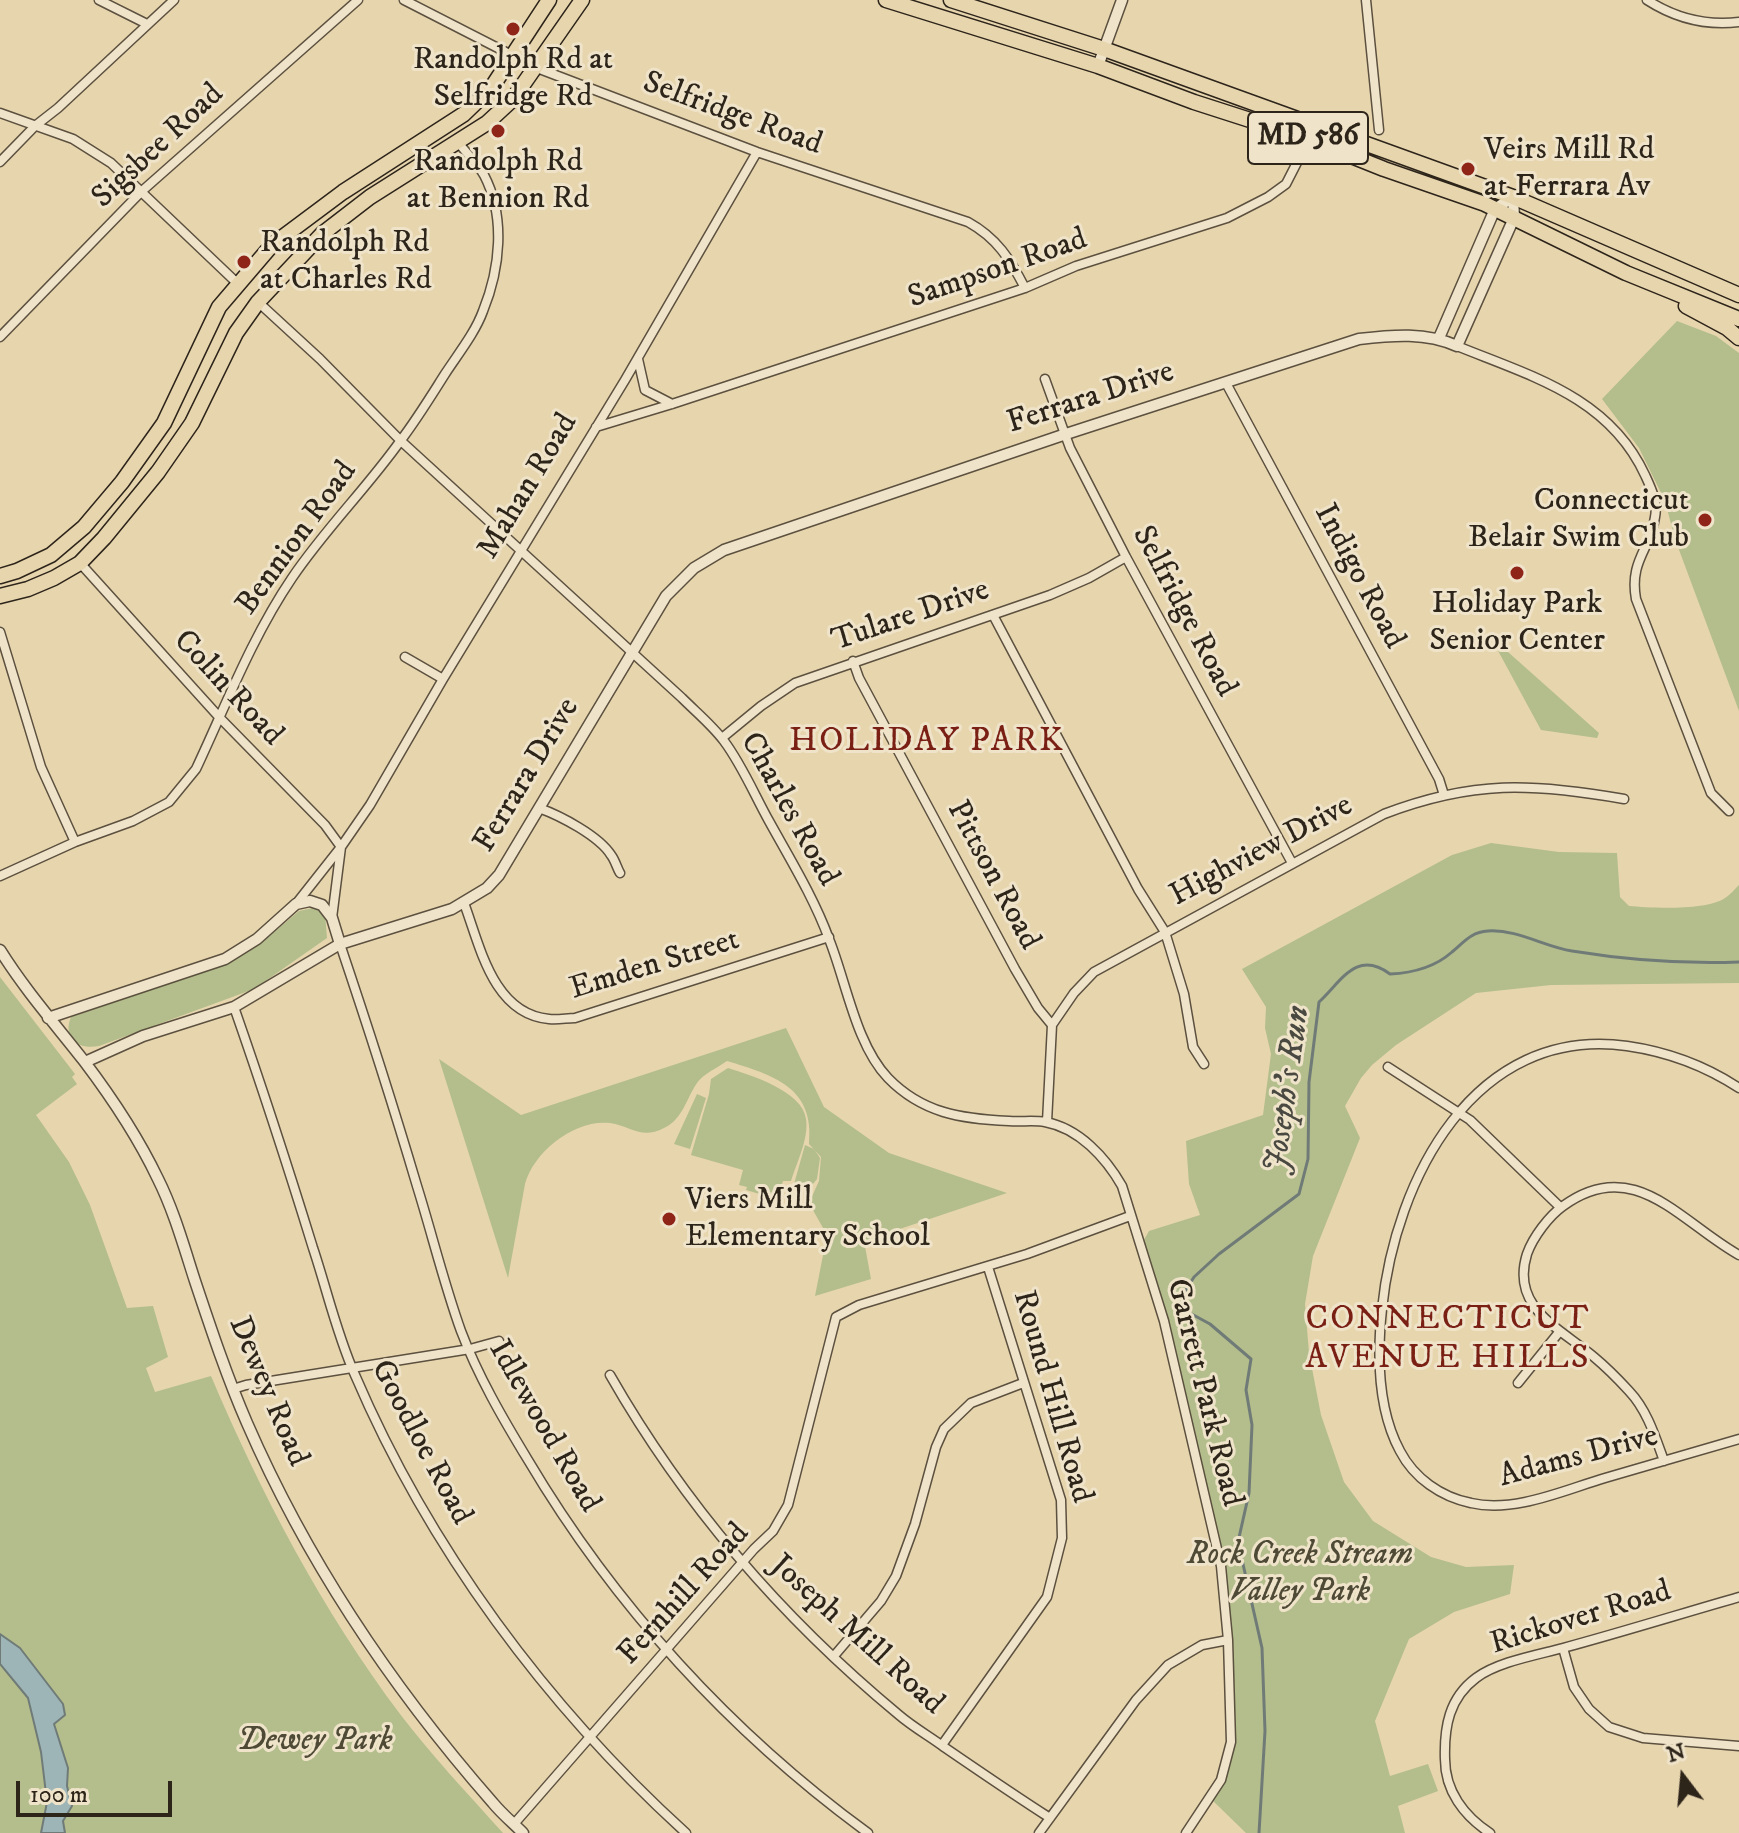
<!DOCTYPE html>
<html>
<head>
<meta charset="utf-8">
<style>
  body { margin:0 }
  #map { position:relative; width:1739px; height:1833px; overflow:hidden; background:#e7d5ae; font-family:"IM FELL DW Pica",serif }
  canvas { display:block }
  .north { position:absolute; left:1643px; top:1737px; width:80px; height:80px; -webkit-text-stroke:6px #efe4ca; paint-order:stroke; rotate:344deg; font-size:22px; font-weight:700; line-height:32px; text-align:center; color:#2d241a }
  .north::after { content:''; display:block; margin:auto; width:28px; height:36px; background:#2d241a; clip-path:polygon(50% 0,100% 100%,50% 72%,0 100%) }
  .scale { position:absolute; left:16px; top:1781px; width:156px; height:36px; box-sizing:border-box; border:4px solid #2d241a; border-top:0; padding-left:10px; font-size:24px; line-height:28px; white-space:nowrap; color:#2d241a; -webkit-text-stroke:6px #efe4ca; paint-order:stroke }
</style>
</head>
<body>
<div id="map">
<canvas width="1739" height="1833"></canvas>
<div class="north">N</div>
<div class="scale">100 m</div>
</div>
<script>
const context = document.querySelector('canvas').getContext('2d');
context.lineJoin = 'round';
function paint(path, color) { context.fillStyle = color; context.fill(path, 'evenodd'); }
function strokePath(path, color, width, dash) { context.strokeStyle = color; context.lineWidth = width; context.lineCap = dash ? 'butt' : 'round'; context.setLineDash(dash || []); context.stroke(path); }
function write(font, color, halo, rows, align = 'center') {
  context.font = font + ' "IM FELL DW Pica",serif'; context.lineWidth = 6; context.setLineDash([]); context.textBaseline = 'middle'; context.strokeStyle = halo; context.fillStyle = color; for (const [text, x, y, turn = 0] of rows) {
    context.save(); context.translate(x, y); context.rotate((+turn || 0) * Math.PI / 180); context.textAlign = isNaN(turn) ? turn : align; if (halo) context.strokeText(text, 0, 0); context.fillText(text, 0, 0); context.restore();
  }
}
paint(new Path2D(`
  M 1677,321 L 1716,336 L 1739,353 L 1739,711 L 1675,539 L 1665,501 L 1639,448 L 1602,399 Z
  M 1499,644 L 1599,733 L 1597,738 L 1541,730 L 1496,647 Z
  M 1491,843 L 1559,852 L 1617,853 L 1620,897 L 1629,906 C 1651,908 1706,911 1725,898 C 1730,895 1735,889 1739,885 L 1739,983 L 1551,985 L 1476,993 L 1396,1045 L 1372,1065 L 1361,1078 L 1345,1106 L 1360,1138 L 1313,1256 L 1305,1304 L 1309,1353 L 1321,1415 L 1344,1482 L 1373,1521 L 1431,1557 L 1466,1567 L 1514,1565 L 1510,1594 L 1454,1612 L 1409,1639 L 1375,1721 L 1390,1776 L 1428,1764 L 1438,1791 L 1398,1806 L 1405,1833 L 1246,1833 L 1210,1798 L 1221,1780 L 1231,1742 L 1221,1566 L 1202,1478 L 1140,1247 L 1149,1231 L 1200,1215 L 1189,1184 L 1186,1141 L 1263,1115 L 1271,1054 L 1265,1028 L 1266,1007 L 1242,969 L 1452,855 Z
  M 313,908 L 325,914 L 327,938 L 254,989 L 99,1046 C 79,1050 62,1039 71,1017 L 223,965 L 260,944 L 299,911 Z
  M 0,977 L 75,1074 L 72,1077 L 77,1084 L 36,1115 L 69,1162 L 90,1205 L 127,1308 L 153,1306 L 168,1357 L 146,1368 L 155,1392 L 211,1376 C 262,1496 322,1610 400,1714 C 432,1756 468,1794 503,1833 L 0,1833 Z
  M 786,1028 L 824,1107 L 889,1153 L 1007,1193 L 864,1241 L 871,1279 L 815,1296 L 827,1235 L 809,1203 L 819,1181 L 821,1157 L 809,1144 C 815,1087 773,1075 727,1061 C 717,1068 703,1074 697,1083 C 686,1099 683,1119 664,1128 C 641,1140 631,1126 610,1123 C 575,1119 534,1151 525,1184 L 508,1278 L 439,1059 L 521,1115 Z
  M 728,1068 C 750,1075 803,1091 806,1119 C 809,1138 797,1162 791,1181 L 783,1181 L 780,1191 L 770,1197 L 746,1190 L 747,1187 L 739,1185 L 743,1170 L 691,1155 L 709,1094 L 711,1079 Z
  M 697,1094 L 706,1098 L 690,1149 L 674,1144 Z
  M 805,1145 L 814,1149 L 820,1158 L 817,1179 L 809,1189 L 794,1184 Z`), '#b3be8c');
const water = new Path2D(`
  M 0,1634 L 20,1648 L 63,1704 L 65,1715 L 54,1724 L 68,1768 L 67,1786 L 72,1806 L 63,1821 L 65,1833 L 41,1833 L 47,1802 L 41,1752 L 28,1698 L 0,1664 Z`);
paint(water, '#9db5b7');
strokePath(water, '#707b78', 2);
strokePath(new Path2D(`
  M 1259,1833 L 1265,1731 L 1262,1648 L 1238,1542 L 1249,1493 L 1252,1425 L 1246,1390 L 1251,1359 L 1210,1324 L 1186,1311 L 1184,1293 L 1194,1277 L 1219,1254 L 1299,1194 L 1308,1159 L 1309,1082 L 1319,1002 C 1341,982 1356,949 1390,974 C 1413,973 1434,968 1452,952 C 1464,942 1471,932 1488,931 C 1517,929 1545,947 1572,951 C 1627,960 1683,964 1739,962`), '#707b78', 3);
const minor = new Path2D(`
  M 99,0 L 147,24
  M 404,0 L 537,68 L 757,152 L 968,222 C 997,238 1010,259 1025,288
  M 1366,0 L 1379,130
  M 1647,0 C 1675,18 1706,26 1739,22
  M 0,113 L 73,139 L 111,163 L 237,283
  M 0,162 L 35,126 L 58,108 L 174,0
  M 258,302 L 320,359 L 401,441 L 682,698 C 696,712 712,725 724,741 C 742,765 754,794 769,821 C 790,859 814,898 829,939 C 846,981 856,1045 888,1078 C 922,1113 961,1119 1009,1121 C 1021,1122 1034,1120 1045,1122 C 1079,1128 1106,1158 1122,1186 L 1164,1321 L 1221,1566 L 1228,1640 L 1231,1742 L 1221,1780 L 1186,1833
  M 0,337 L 142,191 L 358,0
  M 1457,346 C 1531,376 1609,397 1645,475 C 1651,488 1658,502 1655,517 C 1651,549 1629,560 1636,599 L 1711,793 L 1729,811
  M 638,359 L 645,390 L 672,404
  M 1045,379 L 1070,448 L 1126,557 L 1292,863
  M 1226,383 L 1439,779 L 1444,795
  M 596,427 L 672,404 L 1025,288 L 1076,266 L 1227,218 L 1268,197 L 1286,184 L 1309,139
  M 80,563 L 220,718 L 325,825 L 341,847 L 296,904
  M 993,615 L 1138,889 L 1165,932 L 1184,994 L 1193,1047 L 1204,1064
  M 0,632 L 41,767 L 75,842
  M 405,657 L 443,679
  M 853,661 L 859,678 L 1015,969 L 1038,1008 L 1052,1025
  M 722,738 L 761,706 L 795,683 L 1050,595 L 1089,578 L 1126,557
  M 539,808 C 561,816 599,836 611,855 C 615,860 617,868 620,873
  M 0,876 L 75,842 L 133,821 L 169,802 L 196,769 C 226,705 252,637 292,578 C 325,529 367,488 401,440 C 417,419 431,396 445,374 C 458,354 475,333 483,311 C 500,269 506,217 484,175 C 477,163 466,153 458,142
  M 464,903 C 480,946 493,1014 549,1019 C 558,1020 567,1018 575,1018 L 829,937
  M 332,918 L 341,847 L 370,805 L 443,679 L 625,380 L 757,152
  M 340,944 C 367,1024 393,1105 417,1186 C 432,1234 444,1284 461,1331 C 478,1376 503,1419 528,1460 C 614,1605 731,1733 868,1833
  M 234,1007 C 262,1087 288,1167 313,1248 C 327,1290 337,1335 355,1375 C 429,1548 547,1707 686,1833
  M 1388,1067 L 1470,1120 L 1560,1207
  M 1739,1088 C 1704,1065 1669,1052 1627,1046 C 1474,1025 1395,1180 1382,1309 C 1377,1355 1378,1410 1400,1451 C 1414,1478 1441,1497 1471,1503 C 1515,1513 1564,1490 1605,1478 C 1650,1465 1694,1452 1739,1439
  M 1047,1122 L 1052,1025 L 1074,993 L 1094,972 L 1384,814 C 1473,780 1532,783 1624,799
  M 610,1375 C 685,1506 783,1619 899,1715 C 913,1727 929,1736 944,1747 C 979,1771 1014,1795 1050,1818
  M 1518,1383 L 1560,1331
  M 233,1389 L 246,1385 L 470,1349 L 499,1341
  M 1664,1461 C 1655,1436 1647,1410 1629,1391 C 1618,1379 1606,1367 1594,1357 C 1560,1328 1510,1308 1527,1254 C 1533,1237 1549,1216 1563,1206 C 1634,1154 1680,1222 1739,1255
  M 1563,1648 L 1574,1687 L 1589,1709 L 1609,1727 L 1643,1738 L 1739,1746
  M 834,1656 L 881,1601 L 896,1576 L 915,1524 L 936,1447 L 944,1429 L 971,1403 L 1023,1383
  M 942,1745 L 1047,1597 L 1062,1538 L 1061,1500 L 988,1267
  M 514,1824 L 754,1549 L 773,1531 L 788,1505 L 836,1317 L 859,1305 L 1027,1254 L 1130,1216
  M 1039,1833 L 1136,1700 L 1168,1665 L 1202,1645 L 1228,1640
  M 1490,1833 C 1464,1816 1445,1791 1445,1759 C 1444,1727 1449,1698 1476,1678 C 1497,1662 1537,1655 1563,1648 C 1622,1632 1680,1614 1739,1597`);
const tertiary = new Path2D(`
  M 1098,66 L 1122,0
  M 0,950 C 25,990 55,1024 84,1061 C 112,1098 138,1137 158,1179 C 174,1211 184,1247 195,1281 C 211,1329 227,1377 247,1423 C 307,1561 394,1690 493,1803 C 502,1814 513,1823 523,1833
  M 48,1018 L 225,959 L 257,939 L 296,904 L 310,901 L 322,905 L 332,918 L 340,944
  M 85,1062 L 143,1036 L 234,1007 L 340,944 L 452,909 L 487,888 L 499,875 L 666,596 L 694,568 L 724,550 L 1063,435 L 1359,339 C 1393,335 1426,332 1457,346 L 1514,218 L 1513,197 L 1495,209 L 1439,338`);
const primary = new Path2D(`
  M 886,0 L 1098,66 L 1194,102 L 1309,139 L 1384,169 L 1485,204 L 1626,273 L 1739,319
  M 951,0 L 1104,49 L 1513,197 L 1739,295
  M 1686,306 L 1727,328 L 1739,338
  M 0,576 L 17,571 L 51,555 L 84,527 L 122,482 L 164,423 L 219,307 L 272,245 L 343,192 L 464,114 L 492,87 L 549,0
  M 0,596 L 28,589 L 54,578 L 80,563 L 104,538 L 158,472 L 192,423 L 236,333 L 258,302 L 322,234 L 370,197 L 487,123 L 513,99 L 582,0`);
strokePath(minor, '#5c503f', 11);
strokePath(tertiary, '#5c503f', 13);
strokePath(primary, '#2d241a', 17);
strokePath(minor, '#efe4ca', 8);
strokePath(tertiary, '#efe4ca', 10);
strokePath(primary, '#e7d5ae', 14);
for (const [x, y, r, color] of [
  [513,29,8,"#8f2418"],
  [498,131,8,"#8f2418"],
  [1468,169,8,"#8f2418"],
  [244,262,8,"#8f2418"],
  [1705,520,8,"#8f2418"],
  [1517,573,8,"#8f2418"],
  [669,1219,8,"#8f2418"]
]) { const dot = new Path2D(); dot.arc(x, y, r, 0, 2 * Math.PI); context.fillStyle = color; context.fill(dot); strokePath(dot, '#efe4ca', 3); }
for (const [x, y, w] of [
  [1308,138,120]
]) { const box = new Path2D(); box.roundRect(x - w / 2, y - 26, w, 52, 6); context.fillStyle = '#efe4ca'; context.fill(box); strokePath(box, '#2d241a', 2); }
write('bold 30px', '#2d241a', null, [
  ["MD 586",1308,138]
]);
write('32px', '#2d241a', '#efe4ca', [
  ["Randolph Rd at",513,61],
  ["Selfridge Rd",513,98],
  ["Veirs Mill Rd",1484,151,"left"],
  ["at Ferrara Av",1484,188,"left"],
  ["Randolph Rd",498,163],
  ["at Bennion Rd",498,200],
  ["Randolph Rd",260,244,"left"],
  ["at Charles Rd",260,281,"left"],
  ["Connecticut",1689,502,"right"],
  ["Belair Swim Club",1689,539,"right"],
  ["Holiday Park",1517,605],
  ["Senior Center",1517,642],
  ["Viers Mill",685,1201,"left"],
  ["Elementary School",685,1238,"left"]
]);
write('32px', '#2d241a', '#efe4ca', [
  ["Selfridge Road",732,115,20],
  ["Sigsbee Road",159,147,-43],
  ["Sampson Road",998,270,-19],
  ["Ferrara Drive",1091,399,-18],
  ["Mahan Road",529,487,-59],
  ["Bennion Road",298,539,-54],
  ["Indigo Road",1358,577,62],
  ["Selfridge Road",1183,612,62],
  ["Tulare Drive",911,617,-19],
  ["Colin Road",227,689,47],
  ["Ferrara Drive",528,776,-59],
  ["Charles Road",788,810,61],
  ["Highview Drive",1262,852,-28],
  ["Pittson Road",992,876,62],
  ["Emden Street",655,966,-17],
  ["Dewey Road",267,1392,67],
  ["Garrett Park Road",1203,1393,76],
  ["Round Hill Road",1051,1397,74],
  ["Idlewood Road",543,1427,60],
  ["Goodloe Road",420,1443,62],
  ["Adams Drive",1579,1458,-15],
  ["Fernhill Road",685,1595,-48],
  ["Rickover Road",1581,1619,-17],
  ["Joseph Mill Road",856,1636,42]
]);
write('italic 32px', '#4e4a36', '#efe4ca', [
  ["Rock Creek Stream",1300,1556],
  ["Valley Park",1300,1593],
  ["Dewey Park",315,1742]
]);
context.letterSpacing = '2px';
write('34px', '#7a1f14', '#efe4ca', [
  ["HOLIDAY PARK",927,743],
  ["CONNECTICUT",1448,1321],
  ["AVENUE HILLS",1448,1360]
]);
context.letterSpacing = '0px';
write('italic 34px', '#494841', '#efe4ca', [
  ["Joseph's Run",1289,1090,-82]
]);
</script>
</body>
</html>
